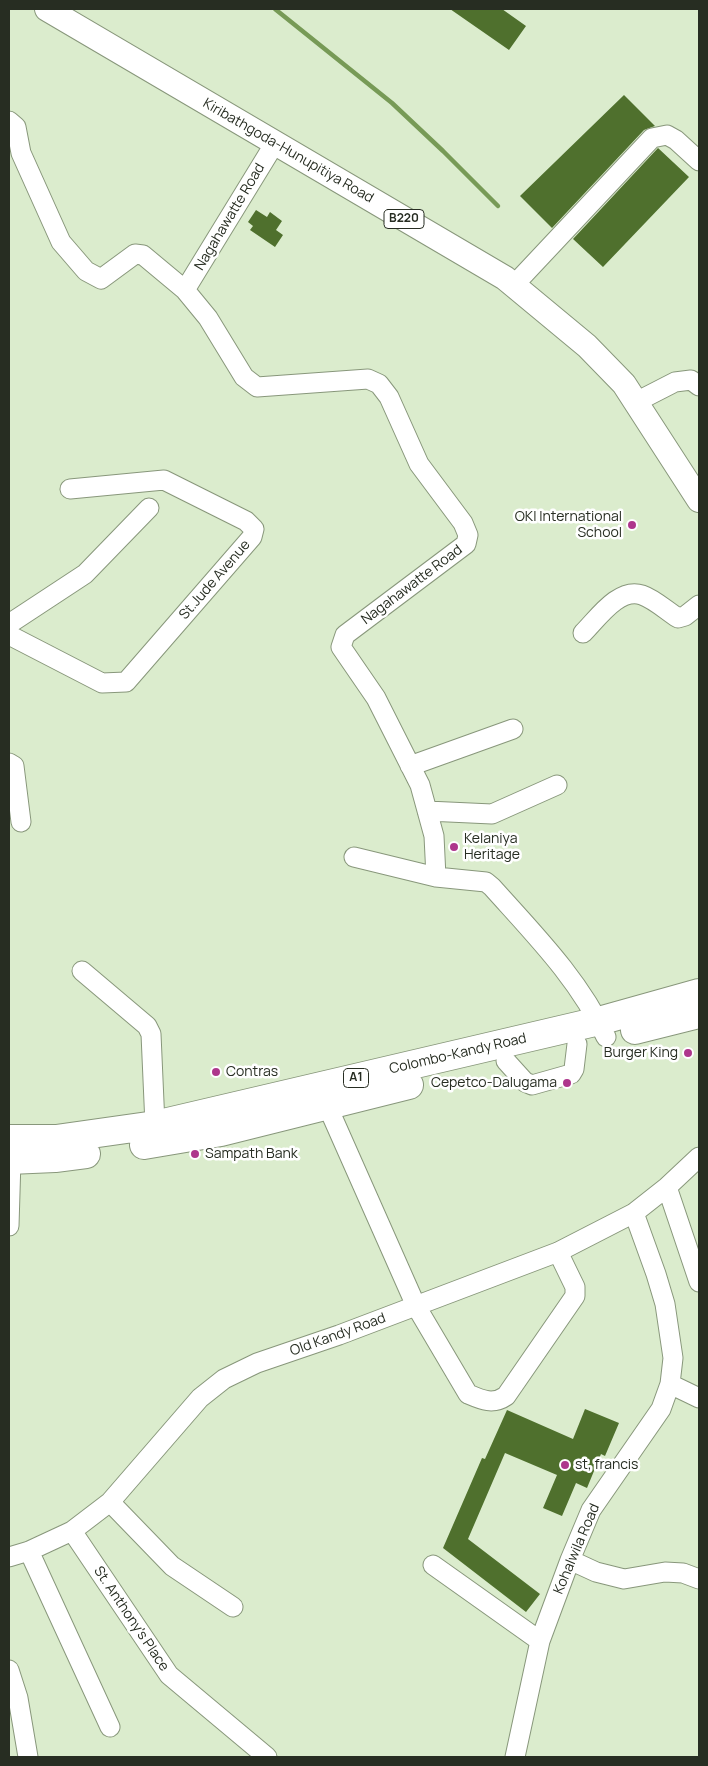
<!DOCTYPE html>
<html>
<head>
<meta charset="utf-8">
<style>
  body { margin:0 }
  #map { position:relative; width:708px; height:1766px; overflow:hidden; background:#dbeccd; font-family:Manrope,sans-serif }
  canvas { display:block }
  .frame { position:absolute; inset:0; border:10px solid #272d22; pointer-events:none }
</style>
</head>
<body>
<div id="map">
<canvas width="708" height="1766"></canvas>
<div class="frame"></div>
</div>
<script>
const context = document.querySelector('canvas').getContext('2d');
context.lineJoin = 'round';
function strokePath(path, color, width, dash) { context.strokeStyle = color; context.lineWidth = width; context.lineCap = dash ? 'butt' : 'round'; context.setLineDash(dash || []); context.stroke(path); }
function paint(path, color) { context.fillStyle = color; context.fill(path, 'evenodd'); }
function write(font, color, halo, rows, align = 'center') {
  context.font = font + ' Manrope,sans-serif'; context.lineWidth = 5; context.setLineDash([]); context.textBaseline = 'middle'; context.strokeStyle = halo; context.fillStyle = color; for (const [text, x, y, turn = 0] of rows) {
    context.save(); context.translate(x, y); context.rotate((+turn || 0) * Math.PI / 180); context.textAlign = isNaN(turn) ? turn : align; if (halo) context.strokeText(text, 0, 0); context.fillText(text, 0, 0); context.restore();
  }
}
strokePath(new Path2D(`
  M 275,9 L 392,103 L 443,151 L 498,206`), '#779a56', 4.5);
paint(new Path2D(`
  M 450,9 L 502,9 L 526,26 L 509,50 Z
  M 624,95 L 655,126 L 644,130 L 552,228 L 520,196 Z
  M 658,148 L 689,177 L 603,267 L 573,239 Z
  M 256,210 L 267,217 L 270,212 L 282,221 L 276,230 L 283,235 L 275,247 L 250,230 L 253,226 L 248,222 Z
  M 585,1409 L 619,1423 L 605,1456 L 601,1454 L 587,1488 L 576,1483 L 562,1516 L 543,1508 L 557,1475 L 505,1453 L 468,1539 L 540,1594 L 526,1612 L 443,1548 L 482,1458 L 485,1459 L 507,1410 L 573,1439 Z`), '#4f702d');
const minor = new Path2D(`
  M 9,121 L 16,127 L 21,153 L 61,242 L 86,271 L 101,279 L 135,254 L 143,255 L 185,290
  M 275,143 L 185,290 L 208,318 L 244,377 L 257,387 L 368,379 L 379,384 L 389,397 L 419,464 L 463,523 L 468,535 L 466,544 L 345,635 L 341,647 L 376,698 L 420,785 L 434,836 L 436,877
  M 514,285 L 652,138 L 667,135 L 676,140 L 699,161
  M 636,402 L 675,382 L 691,380 L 699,386
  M 9,624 L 85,574 L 149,508
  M 583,633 C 598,618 619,587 642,595 C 654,599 667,611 678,618 L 685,616 L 699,605
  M 9,635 L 102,683 L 126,682 L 252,537 L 254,529 L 246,521 L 164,480 L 70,489
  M 9,763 L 14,766 L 21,822
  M 410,766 L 513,729
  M 427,811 L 492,814 L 557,785
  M 354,857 L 436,877 L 486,882 L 492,887 C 534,934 579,979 606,1037
  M 82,971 L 147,1026 L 151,1034 L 155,1125
  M 506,1061 L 525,1082 L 532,1085 L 571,1074 L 574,1069 L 577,1044
  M 323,1096 L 416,1306 L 468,1394 C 482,1400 493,1405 506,1396 L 575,1296 L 575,1287 L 558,1252
  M 667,1187 L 699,1282
  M 9,1226 L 11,1160
  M 670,1384 L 699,1398
  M 110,1502 L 172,1566 L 233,1607
  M 72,1531 L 169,1675 L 267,1757
  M 29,1551 L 110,1727
  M 9,1557 L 29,1551 L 72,1531 L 110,1502 L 200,1398 L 224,1379 L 257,1363 L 339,1335 L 558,1252 L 634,1213 L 667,1187 L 699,1157
  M 570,1560 L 596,1572 L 624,1579 L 665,1572 L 683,1573 L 699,1579
  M 433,1565 L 540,1641
  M 9,1670 L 18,1698 L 28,1757
  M 515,1757 L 540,1641 L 570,1560 L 591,1510 L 661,1409 L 670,1384 L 673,1358 L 665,1304 L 656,1274 L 634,1213`);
const major = new Path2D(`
  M 47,9 L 505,278 L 587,346 L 624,384 L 699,500`);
const highway = new Path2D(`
  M 635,1030 L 699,1014
  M 9,1139 L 56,1139 L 155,1125 L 599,1021 L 699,993
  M 144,1145 L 221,1132 L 409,1085
  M 9,1160 L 55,1158 L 86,1154`);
strokePath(minor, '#88977b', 21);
strokePath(major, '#88977b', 26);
strokePath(highway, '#88977b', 30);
strokePath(minor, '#fff', 19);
strokePath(major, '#fff', 24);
strokePath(highway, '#fff', 28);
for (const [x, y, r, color] of [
  [632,525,5,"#ae368c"],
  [454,847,5,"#ae368c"],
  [688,1053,5,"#ae368c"],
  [216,1072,5,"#ae368c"],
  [567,1083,5,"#ae368c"],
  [195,1154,5,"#ae368c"],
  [565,1465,5,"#ae368c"]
]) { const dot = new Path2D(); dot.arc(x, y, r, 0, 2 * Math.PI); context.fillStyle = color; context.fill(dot); strokePath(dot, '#fff', 2); }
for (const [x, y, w] of [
  [404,219,40],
  [356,1078,25]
]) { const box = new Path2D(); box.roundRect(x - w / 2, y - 9.5, w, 19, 4); context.fillStyle = '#fff'; context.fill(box); strokePath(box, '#272d22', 1); }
write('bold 12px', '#272d22', null, [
  ["B220",404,219],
  ["A1",356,1078]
]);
write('14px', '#272d22', '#fff', [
  ["Kiribathgoda-Hunupitiya Road",288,151,30],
  ["Nagahawatte Road",230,217,-59],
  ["St.Jude Avenue",215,580,-49],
  ["Nagahawatte Road",412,585,-37],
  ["Colombo-Kandy Road",458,1054,-13],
  ["Old Kandy Road",338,1335,-20],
  ["Kohalwila Road",577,1549,-67],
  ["St. Anthony’s Place",131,1619,56]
]);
write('14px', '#272d22', '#fff', [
  ["OKI International",622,517,"right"],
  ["School",622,533,"right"],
  ["Kelaniya",464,839],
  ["Heritage",464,855],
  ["Burger King",678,1053,"right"],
  ["Contras",226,1072],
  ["Cepetco-Dalugama",557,1083,"right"],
  ["Sampath Bank",205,1154],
  ["st, francis",575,1465]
], 'left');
</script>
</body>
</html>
